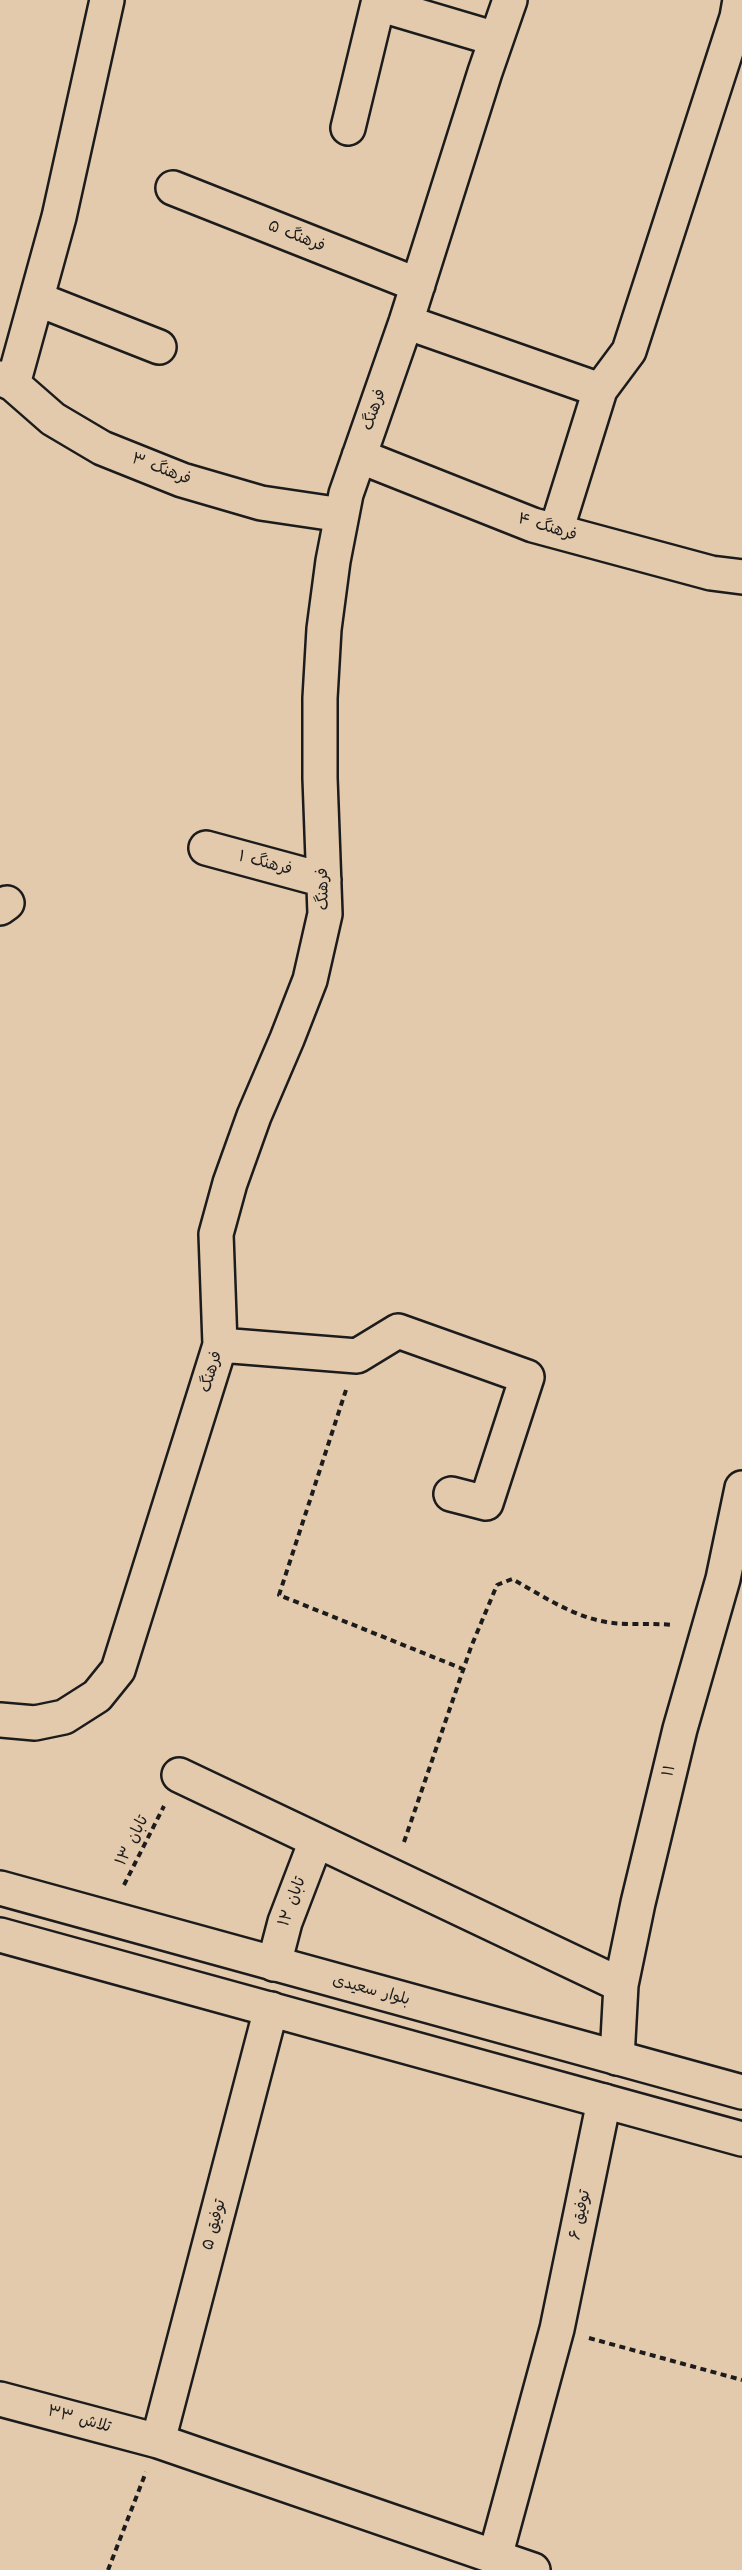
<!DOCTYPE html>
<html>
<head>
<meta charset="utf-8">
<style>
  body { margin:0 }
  canvas { display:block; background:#e4caac }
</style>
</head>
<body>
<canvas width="742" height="2570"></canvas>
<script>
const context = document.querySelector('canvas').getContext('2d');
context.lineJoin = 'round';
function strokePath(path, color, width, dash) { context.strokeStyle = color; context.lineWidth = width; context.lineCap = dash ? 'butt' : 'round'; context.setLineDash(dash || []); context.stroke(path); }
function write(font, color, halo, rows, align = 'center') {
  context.font = font + ' "Architects Daughter","Playpen Sans Arabic",sans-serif'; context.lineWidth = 4.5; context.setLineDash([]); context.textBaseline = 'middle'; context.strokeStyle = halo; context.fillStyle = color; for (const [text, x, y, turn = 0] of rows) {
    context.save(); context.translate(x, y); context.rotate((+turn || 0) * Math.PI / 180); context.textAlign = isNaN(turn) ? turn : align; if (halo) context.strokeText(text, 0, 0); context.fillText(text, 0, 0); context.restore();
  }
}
const minor = new Path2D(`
  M 348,128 L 378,4 L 496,39
  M 173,188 L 418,285
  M 37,299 L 159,347
  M 406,322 L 600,390
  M 0,378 L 13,384 L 53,419 L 102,448 L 182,480 L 261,503 L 342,515
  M 13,384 L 59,217 L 107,0
  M 359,456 L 533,525 L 711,573 L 742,577
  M 556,531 L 600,390 L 629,351 L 737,17 L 740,0
  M 206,848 L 324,880
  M 0,908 L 7,903
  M 220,1345 L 357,1356 L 398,1331 L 527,1377 L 486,1503 L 451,1494
  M 0,1720 L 35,1723 L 64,1717 L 97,1696 L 118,1670 L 220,1345 L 216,1234 L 230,1183 L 254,1116 L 287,1039 L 310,980 L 325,914 L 320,778 L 320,698 L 324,629 L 333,561 L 346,494 L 406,322 L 485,72 L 510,0
  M 179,1775 L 621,1985
  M 274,1964 L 285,1922 L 316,1841
  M 617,2058 L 621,1985 L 638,1903 L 680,1729 L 723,1579 L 742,1488
  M 0,2399 L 158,2441 L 533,2570
  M 158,2441 L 271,2009
  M 495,2557 L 557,2329 L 604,2101`);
const major = new Path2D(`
  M 0,1888 L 742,2092
  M 0,1935 L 742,2139`);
strokePath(minor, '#1c1c1c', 38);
strokePath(major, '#1c1c1c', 38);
strokePath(new Path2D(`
  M 346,1390 L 279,1595 L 463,1669
  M 404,1842 L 471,1647 L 497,1585 L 512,1579 C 543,1596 576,1619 613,1623 C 632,1625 653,1623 673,1625
  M 124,1885 L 164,1806
  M 589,2338 L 742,2380
  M 108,2570 L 146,2472`), '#1c1c1c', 4, [6, 4.5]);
strokePath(minor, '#e4caac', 33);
strokePath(major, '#e4caac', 33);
write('16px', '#1c1c1c', '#e4caac', [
  ["فرهنگ ۵",296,237,22],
  ["فرهنگ",375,410,-71],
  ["فرهنگ ۳",161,470,21],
  ["فرهنگ ۴",547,528,17],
  ["فرهنگ ۱",265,864,15],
  ["فرهنگ",324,889,-91],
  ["فرهنگ",212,1372,-73],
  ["۱۱",670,1771,-76],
  ["تابان ۱۳",133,1841,-63],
  ["تابان ۱۲",293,1902,-70],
  ["بلوار سعیدی",371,1991,15],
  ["توفیق ۶",581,2215,-78],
  ["توفیق ۵",215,2225,-75],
  ["تلاش ۳۳",79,2420,15]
]);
</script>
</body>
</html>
